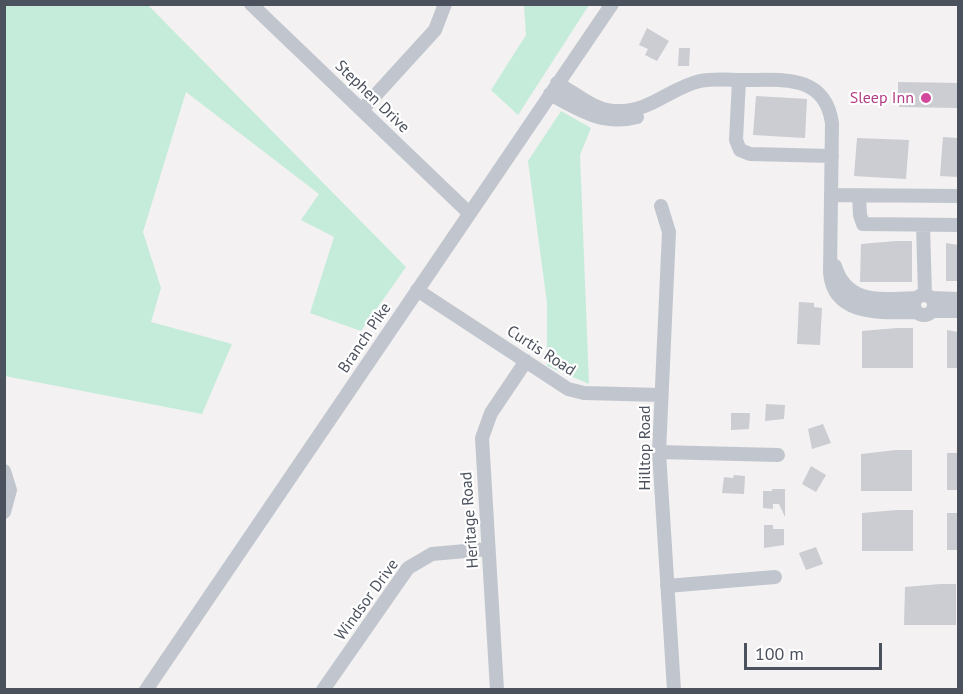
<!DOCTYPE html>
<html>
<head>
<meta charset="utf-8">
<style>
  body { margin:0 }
  #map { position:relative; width:963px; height:694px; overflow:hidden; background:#f3f1f1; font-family:"PT Sans",sans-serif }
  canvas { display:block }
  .frame { position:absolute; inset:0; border:6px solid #4b515d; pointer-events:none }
  .scale { position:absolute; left:744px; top:643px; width:138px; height:27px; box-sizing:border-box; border:3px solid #4b515d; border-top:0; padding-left:8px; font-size:18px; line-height:21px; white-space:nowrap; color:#4b515d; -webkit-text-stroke:4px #fff; paint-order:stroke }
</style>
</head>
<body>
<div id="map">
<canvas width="963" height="694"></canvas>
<div class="frame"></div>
<div class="scale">100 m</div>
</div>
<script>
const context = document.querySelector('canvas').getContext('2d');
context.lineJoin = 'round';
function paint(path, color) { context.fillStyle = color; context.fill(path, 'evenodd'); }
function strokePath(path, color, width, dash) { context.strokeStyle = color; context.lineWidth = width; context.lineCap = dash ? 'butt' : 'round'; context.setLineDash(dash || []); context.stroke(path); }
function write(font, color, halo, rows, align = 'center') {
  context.font = font + ' "PT Sans",sans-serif'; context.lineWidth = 4.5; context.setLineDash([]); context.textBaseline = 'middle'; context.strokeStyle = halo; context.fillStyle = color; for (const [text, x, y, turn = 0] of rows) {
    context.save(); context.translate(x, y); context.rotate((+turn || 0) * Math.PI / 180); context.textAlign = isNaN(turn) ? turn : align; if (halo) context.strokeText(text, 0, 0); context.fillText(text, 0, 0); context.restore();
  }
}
paint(new Path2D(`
  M 147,4 L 406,267 L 361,331 L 310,313 L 334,237 L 301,220 L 319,194 L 186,92 L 143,232 L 161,288 L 151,322 L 232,344 L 202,414 L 5,376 L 5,5 Z
  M 524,5 L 589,5 L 518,115 L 491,90 L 526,35 Z
  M 561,111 L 591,128 L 580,155 L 589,384 L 547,366 L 547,303 L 528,161 Z`), '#c5ecda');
paint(new Path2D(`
  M 647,28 L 669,41 L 657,61 L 645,55 L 648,49 L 639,45 Z
  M 679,48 L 690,48 L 689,66 L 678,66 Z
  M 898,82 L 958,83 L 958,108 L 899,107 L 899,103 L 895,103 L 894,92 L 898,92 Z
  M 756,96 L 807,99 L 805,138 L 753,135 Z
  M 943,137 L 958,138 L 958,177 L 940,176 Z
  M 857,138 L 909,140 L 906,179 L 854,176 Z
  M 896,241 L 912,241 L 912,282 L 860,282 L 861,244 Z
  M 946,243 L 958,245 L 958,281 L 946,281 Z
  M 799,302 L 814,303 L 814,307 L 822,308 L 820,345 L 797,344 Z
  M 897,328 L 913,328 L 913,368 L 862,368 L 862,331 Z
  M 947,330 L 958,332 L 958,368 L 947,368 Z
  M 766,404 L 785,405 L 784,419 L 765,421 Z
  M 731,413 L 750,413 L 749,429 L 731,430 Z
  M 823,424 L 831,443 L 812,449 L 808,429 Z
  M 896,450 L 912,450 L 912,491 L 861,491 L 861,454 Z
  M 947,453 L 958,453 L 958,490 L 947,490 Z
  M 811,466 L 826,475 L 816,492 L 802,484 Z
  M 734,475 L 745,476 L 744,494 L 722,493 L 724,477 L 733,478 Z
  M 772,489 L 785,489 L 785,517 L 779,504 L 773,504 L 773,509 L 763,508 L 763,491 L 772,491 Z
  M 897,510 L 913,510 L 913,551 L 862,551 L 862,513 Z
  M 947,513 L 958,513 L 958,550 L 947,550 Z
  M 764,525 L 773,525 L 773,529 L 784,529 L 784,545 L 764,548 Z
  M 816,547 L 823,564 L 806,570 L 799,553 Z
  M 940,584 L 956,584 L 956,625 L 904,625 L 905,587 Z`), '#cbcdd3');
strokePath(new Path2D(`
  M 251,4 L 469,213
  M 739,80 L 736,140 L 740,150 L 750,154 L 832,156
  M 557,83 C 575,93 594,110 614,111 C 651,113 669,88 700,81 C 714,78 731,80 745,80 C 783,80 825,74 832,123 L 830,273 C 834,318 884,312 917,312
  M 550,94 C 579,110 603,126 637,117
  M 362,110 L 435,30 L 445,4
  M 831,195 L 958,196
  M 859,195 L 860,215 L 863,224 L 958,225
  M 661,206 L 669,232 L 659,452 L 674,690
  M 923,225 L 925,295
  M 835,266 C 847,306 884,299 917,298
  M 417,290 L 568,389 L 584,393 L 661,395
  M914 305a10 10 0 1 1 20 0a10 10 0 1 1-20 0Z
  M 931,298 L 958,299
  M 932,311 L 958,311
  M 659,452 L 778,455
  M 4,471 L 10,490 L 4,512
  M 667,586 L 775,577
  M 146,690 L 612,4
  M 323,690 L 408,568 L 432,554 L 488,549
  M 497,690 L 482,438 L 491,413 L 526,361`), '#c1c6ce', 14);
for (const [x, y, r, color] of [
  [926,98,6,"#d1479c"]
]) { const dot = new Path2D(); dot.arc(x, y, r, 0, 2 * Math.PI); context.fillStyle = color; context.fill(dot); strokePath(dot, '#fff', 2); }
write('16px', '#4b515d', '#fff', [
  ["Stephen Drive",372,97,44],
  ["Branch Pike",365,338,-56],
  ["Curtis Road",541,351,33],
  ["Hilltop Road",645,448,-90],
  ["Heritage Road",470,520,-94],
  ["Windsor Drive",367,600,-54]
]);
write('16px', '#b23c85', '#fff', [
  ["Sleep Inn",914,98]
], 'right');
</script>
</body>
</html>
